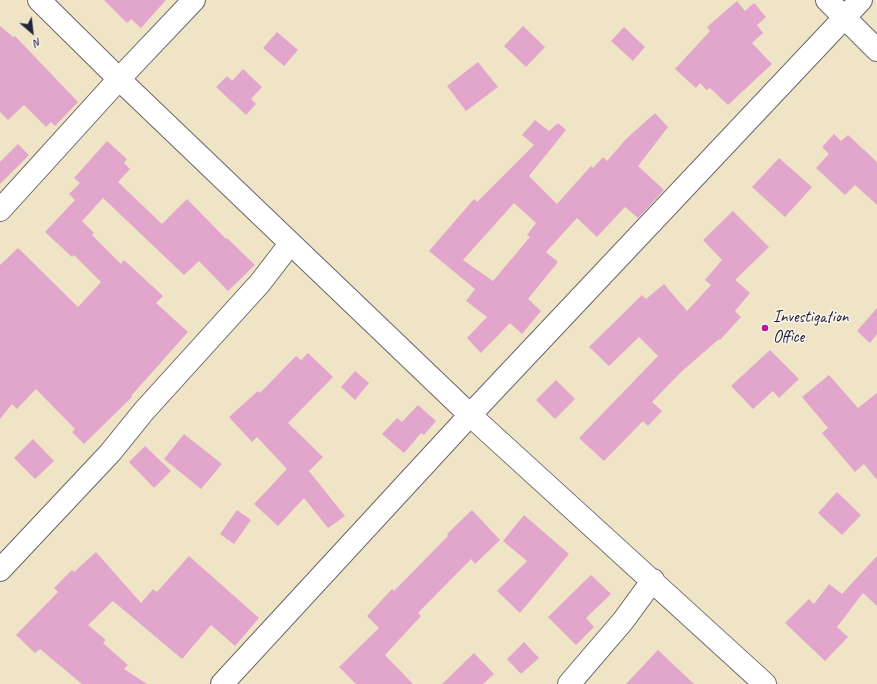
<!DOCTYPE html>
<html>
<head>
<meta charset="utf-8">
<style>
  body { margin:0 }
  #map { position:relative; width:877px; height:684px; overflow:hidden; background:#efe4c6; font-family:Caveat,sans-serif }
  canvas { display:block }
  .north { position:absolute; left:12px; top:12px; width:40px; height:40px; -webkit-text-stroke:3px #fbf7ec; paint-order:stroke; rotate:152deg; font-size:11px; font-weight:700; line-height:16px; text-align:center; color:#22223b }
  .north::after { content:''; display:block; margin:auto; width:14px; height:18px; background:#22223b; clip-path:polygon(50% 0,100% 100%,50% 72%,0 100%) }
</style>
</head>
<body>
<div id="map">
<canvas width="877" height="684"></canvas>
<div class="north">N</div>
</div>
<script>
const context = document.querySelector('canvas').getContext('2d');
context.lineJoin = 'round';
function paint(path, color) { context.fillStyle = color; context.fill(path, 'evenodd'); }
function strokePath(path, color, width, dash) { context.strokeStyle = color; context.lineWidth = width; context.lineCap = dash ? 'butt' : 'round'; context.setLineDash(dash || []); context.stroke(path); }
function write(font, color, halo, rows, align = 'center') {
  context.font = font + ' Caveat,sans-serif'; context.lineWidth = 3; context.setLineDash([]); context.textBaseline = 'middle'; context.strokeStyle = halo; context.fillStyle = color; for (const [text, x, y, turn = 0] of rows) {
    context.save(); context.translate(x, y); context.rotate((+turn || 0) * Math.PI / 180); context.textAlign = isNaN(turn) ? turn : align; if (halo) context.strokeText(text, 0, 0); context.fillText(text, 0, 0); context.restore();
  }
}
paint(new Path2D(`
  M 104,0 L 166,0 L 141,28 L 131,19 L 127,23 Z
  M 737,1 L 745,11 L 754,3 L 766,17 L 757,25 L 763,33 L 752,43 L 772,64 L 728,105 L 710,88 L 707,90 L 700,83 L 696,88 L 675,69 L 710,31 L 707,27 Z
  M 0,26 L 13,37 L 15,36 L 78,102 L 55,126 L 51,122 L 46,127 L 24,105 L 8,120 L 0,112 Z
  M 523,26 L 545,47 L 526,67 L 504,46 Z
  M 624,27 L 645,47 L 633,61 L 611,41 Z
  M 277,32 L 298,50 L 284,66 L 263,48 Z
  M 478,62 L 498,87 L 466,111 L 447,86 Z
  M 243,69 L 262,87 L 251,99 L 256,104 L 246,115 L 216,87 L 227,76 L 232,81 Z
  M 655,113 L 668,127 L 638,166 L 664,190 L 638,218 L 625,207 L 597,237 L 577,218 L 546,252 L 558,262 L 528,299 L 541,311 L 522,334 L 510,323 L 481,353 L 467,338 L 487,317 L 466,301 L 475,289 L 429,251 L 474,199 L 477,202 L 534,145 L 522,135 L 535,120 L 549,131 L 558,123 L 566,130 L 529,176 L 557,204 L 591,166 L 593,168 L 603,157 L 607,161 L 626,139 ZM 514,203 L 536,223 L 527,235 L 530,237 L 493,281 L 463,260 Z
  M 834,134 L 841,141 L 848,135 L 877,162 L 877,205 L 855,185 L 845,195 L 816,168 L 829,154 L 822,147 Z
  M 107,141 L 127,159 L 124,163 L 130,169 L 118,182 L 162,224 L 187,199 L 226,239 L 227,238 L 255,265 L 228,291 L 199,261 L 184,275 L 103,198 L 82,221 L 94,233 L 92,235 L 121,264 L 124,260 L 163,296 L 156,303 L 188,332 L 131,396 L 132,397 L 84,444 L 72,432 L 75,429 L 36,389 L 17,409 L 12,404 L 0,419 L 0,265 L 18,248 L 78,307 L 101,282 L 74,255 L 72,257 L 45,232 L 75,200 L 69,194 L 80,183 L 74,178 Z
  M 18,144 L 29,155 L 0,184 L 0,162 Z
  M 779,158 L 812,187 L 785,217 L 752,187 Z
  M 733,211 L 769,247 L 735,280 L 750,293 L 735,311 L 741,317 L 720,340 L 719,339 L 680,373 L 652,402 L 662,411 L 648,426 L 643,421 L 604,461 L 579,438 L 658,356 L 639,337 L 609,366 L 589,347 L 642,295 L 646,299 L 664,284 L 687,311 L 711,285 L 705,280 L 722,260 L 703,240 Z
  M 877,308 L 877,334 L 870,343 L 857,331 Z
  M 770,350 L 799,379 L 779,398 L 773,391 L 753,409 L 731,386 Z
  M 308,353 L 333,377 L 288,423 L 323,457 L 309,471 L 345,516 L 328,528 L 304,498 L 278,526 L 254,504 L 287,469 L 257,437 L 252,442 L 229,417 L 258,391 L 260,393 L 296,356 L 301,360 Z
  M 355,371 L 369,383 L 355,400 L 341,387 Z
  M 829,375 L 858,408 L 877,393 L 877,480 L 864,464 L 855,472 L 822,433 L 828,428 L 802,397 Z
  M 556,380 L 575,399 L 555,419 L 536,400 Z
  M 418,405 L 436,421 L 424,435 L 421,433 L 404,453 L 382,434 L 397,418 L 402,422 Z
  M 184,434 L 222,464 L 201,489 L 164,459 Z
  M 33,439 L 54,461 L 35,479 L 14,458 Z
  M 145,446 L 171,471 L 154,488 L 129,462 Z
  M 837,492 L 861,515 L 842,535 L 818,513 Z
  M 237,510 L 251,520 L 234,544 L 220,534 Z
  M 472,510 L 500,540 L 475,564 L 471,559 L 418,613 L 421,616 L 385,655 L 413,684 L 356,684 L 339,667 L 379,628 L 367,616 L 392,589 L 394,591 L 448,536 L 447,534 Z
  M 524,515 L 569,554 L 520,613 L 497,591 L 527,561 L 503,541 Z
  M 96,552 L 141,603 L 153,589 L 157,592 L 189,556 L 259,618 L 235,646 L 211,625 L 182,659 L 113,601 L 88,625 L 106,640 L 103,643 L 128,665 L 124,669 L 147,684 L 82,684 L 40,649 L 35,653 L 16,635 L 58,592 L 54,588 L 72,570 L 74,572 Z
  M 877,556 L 877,606 L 863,593 L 837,627 L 848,637 L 825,661 L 785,623 L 809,599 L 814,604 L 829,584 L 842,594 Z
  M 591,575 L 611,594 L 586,618 L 594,627 L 576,645 L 548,617 Z
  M 524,642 L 539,658 L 521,674 L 507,659 Z
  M 658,650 L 694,684 L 626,684 Z
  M 474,653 L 494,674 L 483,684 L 442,684 Z`), '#e2a6cc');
const minor = new Path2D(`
  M 39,0 L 119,79 L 470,415 L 765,684
  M 827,0 L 877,50
  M 0,210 L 119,79 L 194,0
  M 0,570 L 110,453 L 144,411 L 260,283 L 290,244
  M 222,684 L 470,415 L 861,0
  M 569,684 L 623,621 L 653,580`);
strokePath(minor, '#6a666c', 24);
strokePath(minor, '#fff', 22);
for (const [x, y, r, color] of [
  [765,328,4,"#b5179e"]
]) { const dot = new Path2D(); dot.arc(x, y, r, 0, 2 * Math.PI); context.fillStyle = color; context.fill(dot); strokePath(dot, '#fbf7ec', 1.5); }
write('17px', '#22223b', '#fbf7ec', [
  ["Investigation",773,318],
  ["Office",773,338]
], 'left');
</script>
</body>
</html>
